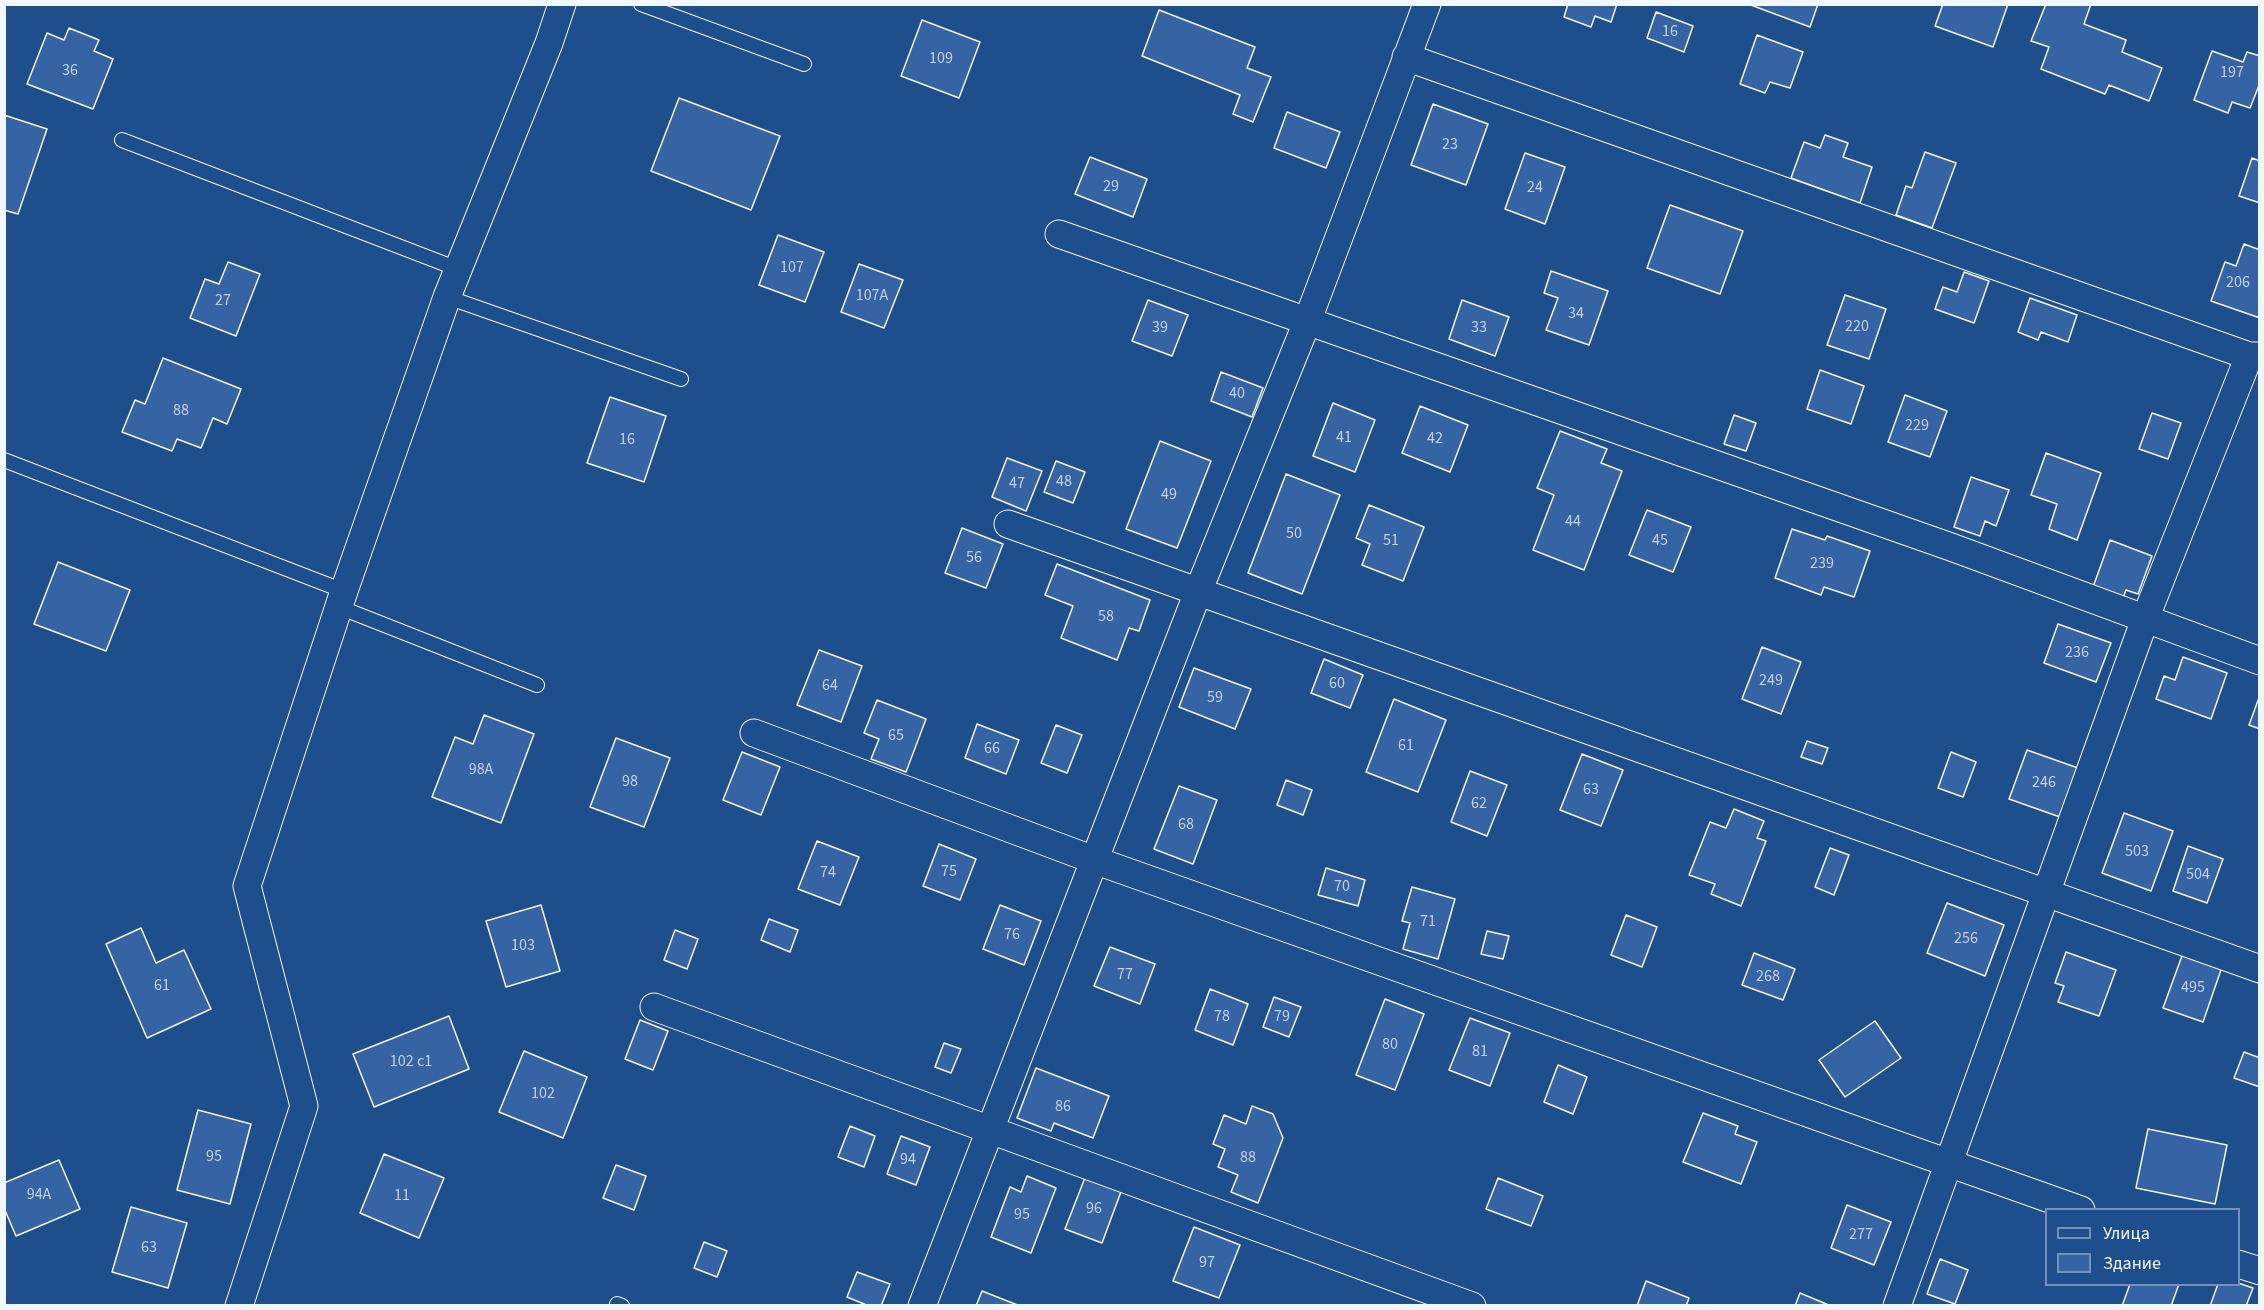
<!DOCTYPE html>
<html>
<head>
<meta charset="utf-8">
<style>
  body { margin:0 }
  #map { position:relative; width:2264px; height:1310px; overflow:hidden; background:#1f4e8c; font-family:"Source Sans 3",sans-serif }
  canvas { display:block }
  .frame { position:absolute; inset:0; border:6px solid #f2f6ff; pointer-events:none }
  .legend { position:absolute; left:2045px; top:1208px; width:195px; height:78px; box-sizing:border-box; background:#1f4e8c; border:2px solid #7391ba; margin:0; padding:8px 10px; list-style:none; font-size:18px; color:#f2f6ff }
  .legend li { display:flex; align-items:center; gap:12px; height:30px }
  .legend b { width:30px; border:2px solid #7391ba }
</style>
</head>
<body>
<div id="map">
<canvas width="2264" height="1310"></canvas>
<div class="frame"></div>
<ul class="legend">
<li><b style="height:8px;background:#1f4e8c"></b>Улица</li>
<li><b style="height:16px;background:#3563a3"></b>Здание</li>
</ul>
</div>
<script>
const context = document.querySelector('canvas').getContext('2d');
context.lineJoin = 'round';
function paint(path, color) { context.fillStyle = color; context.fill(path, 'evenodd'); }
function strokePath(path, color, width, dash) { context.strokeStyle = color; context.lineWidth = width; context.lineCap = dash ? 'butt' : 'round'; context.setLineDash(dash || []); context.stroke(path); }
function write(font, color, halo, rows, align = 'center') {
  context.font = font + ' "Source Sans 3",sans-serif'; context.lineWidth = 4.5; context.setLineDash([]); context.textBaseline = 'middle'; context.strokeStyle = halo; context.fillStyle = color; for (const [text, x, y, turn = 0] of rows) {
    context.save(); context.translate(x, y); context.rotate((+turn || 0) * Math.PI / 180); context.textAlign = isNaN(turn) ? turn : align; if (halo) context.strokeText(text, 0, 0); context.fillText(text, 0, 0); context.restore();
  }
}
const building = new Path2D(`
  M 1568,4 L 1617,4 L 1611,22 L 1595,16 L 1591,27 L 1564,17 Z
  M 1748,4 L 1818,4 L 1810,27 Z
  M 1943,4 L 2008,4 L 1993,47 L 1935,26 Z
  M 2046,4 L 2091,4 L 2084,24 L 2126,40 L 2122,52 L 2162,68 L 2149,101 L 2109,85 L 2105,94 L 2041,69 L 2049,47 L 2031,41 Z
  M 1159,10 L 1255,47 L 1247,68 L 1271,77 L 1253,122 L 1233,114 L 1240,95 L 1142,56 Z
  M 1656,12 L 1693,26 L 1684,52 L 1647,38 Z
  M 922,20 L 980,42 L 959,98 L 901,76 Z
  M 69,28 L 99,40 L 94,51 L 113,59 L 93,109 L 27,84 L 47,33 L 64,40 Z
  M 1757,35 L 1803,52 L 1790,88 L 1770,82 L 1765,93 L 1740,84 Z
  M 2212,51 L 2243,62 L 2247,52 L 2260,56 L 2260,83 L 2250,108 L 2232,102 L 2228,113 L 2194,100 Z
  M 679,98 L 780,136 L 751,210 L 651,171 Z
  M 1433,104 L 1488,124 L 1466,185 L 1411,165 Z
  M 1287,112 L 1340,132 L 1326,168 L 1274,148 Z
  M 4,115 L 47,129 L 18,214 L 4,210 Z
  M 1825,135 L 1848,143 L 1843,157 L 1872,167 L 1860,203 L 1791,178 L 1804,142 L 1820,148 Z
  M 1925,152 L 1956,163 L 1932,228 L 1896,215 L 1906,186 L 1912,188 Z
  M 1525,153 L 1565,167 L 1545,224 L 1505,209 Z
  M 1090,157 L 1147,179 L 1133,217 L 1075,194 Z
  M 2252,158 L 2260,161 L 2260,203 L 2239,196 Z
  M 1670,205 L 1743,231 L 1720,294 L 1647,268 Z
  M 778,235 L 824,252 L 805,302 L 759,285 Z
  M 2244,244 L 2260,250 L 2260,318 L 2211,301 L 2225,262 L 2236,266 Z
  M 228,262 L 260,274 L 236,336 L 190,318 L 205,279 L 219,284 Z
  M 859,264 L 903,280 L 884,328 L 841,312 Z
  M 1551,271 L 1608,291 L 1589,345 L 1546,330 L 1558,298 L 1544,293 Z
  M 1964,272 L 1989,281 L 1974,323 L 1935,309 L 1943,287 L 1957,292 Z
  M 1845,295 L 1886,309 L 1869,359 L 1827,345 Z
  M 2030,298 L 2077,315 L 2068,342 L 2041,332 L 2038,340 L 2018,332 Z
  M 1148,300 L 1188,315 L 1172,356 L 1132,341 Z
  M 1462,300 L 1509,317 L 1495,356 L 1449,339 Z
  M 163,358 L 241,389 L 227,424 L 213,418 L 201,448 L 177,439 L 172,451 L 122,432 L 135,400 L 145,404 Z
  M 1820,370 L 1864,386 L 1851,424 L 1807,409 Z
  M 1221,372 L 1263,388 L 1252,417 L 1211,401 Z
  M 1905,395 L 1947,411 L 1930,457 L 1888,442 Z
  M 610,397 L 666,416 L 644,482 L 587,463 Z
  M 1333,403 L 1375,420 L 1355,472 L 1313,456 Z
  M 1420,406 L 1468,425 L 1450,472 L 1402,453 Z
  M 2152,413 L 2181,423 L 2168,459 L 2139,449 Z
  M 1734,415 L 1756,423 L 1746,451 L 1724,444 Z
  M 1560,431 L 1607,449 L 1601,463 L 1622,471 L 1584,570 L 1533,550 L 1554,495 L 1537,488 Z
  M 1160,441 L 1211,461 L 1177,548 L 1126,529 Z
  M 2046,453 L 2101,473 L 2077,540 L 2049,529 L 2057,504 L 2031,495 Z
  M 1007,458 L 1042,471 L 1026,511 L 992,497 Z
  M 1056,461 L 1085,472 L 1073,503 L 1044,492 Z
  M 1286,474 L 1340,495 L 1302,594 L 1248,573 Z
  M 1971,477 L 2009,490 L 1996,526 L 1985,521 L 1980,536 L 1954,527 Z
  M 1369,505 L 1424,527 L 1403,581 L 1362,565 L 1370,544 L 1356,538 Z
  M 1647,510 L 1691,527 L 1673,572 L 1629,555 Z
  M 962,528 L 1003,544 L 986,588 L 945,573 Z
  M 1792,529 L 1825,540 L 1827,536 L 1870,551 L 1854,597 L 1824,587 L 1821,595 L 1775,578 Z
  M 2110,540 L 2152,556 L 2138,594 L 2126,590 L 2123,598 L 2093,587 Z
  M 58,562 L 130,590 L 106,651 L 34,624 Z
  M 1057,564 L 1150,600 L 1139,631 L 1129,628 L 1117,660 L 1061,638 L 1073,606 L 1045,595 Z
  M 2058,624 L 2111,643 L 2096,682 L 2044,663 Z
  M 1762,647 L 1801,662 L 1781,714 L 1742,699 Z
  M 819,650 L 862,666 L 841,722 L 797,705 Z
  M 2183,657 L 2227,673 L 2211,719 L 2156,699 L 2164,676 L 2175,680 Z
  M 1324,659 L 1363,675 L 1350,708 L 1311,693 Z
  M 1194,668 L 1251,689 L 1235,729 L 1179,707 Z
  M 2260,695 L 2260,729 L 2249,725 Z
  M 1394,699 L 1446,720 L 1418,792 L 1366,772 Z
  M 877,700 L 926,719 L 906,772 L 871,759 L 879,739 L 864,733 Z
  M 484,715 L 534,734 L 501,823 L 432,797 L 455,737 L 473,744 Z
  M 977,724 L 1019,740 L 1006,774 L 965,758 Z
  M 1056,725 L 1082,735 L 1067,773 L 1041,763 Z
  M 616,738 L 670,758 L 644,827 L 590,807 Z
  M 1807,741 L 1828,748 L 1822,764 L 1801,757 Z
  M 2027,750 L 2078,768 L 2060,817 L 2009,799 Z
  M 742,752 L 780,767 L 761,815 L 723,800 Z
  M 1951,752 L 1976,762 L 1963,797 L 1938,788 Z
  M 1582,754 L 1623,770 L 1601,826 L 1560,810 Z
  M 1470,771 L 1507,785 L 1487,836 L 1451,822 Z
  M 1286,780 L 1312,790 L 1303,815 L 1277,805 Z
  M 1179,786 L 1217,800 L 1193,864 L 1154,849 Z
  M 1734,809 L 1764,821 L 1757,838 L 1766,841 L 1741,906 L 1711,894 L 1715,884 L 1689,875 L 1710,822 L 1726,828 Z
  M 2124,813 L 2173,831 L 2151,891 L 2102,873 Z
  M 817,841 L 859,857 L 840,905 L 798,889 Z
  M 939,844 L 976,859 L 960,900 L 923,886 Z
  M 2188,846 L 2223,859 L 2207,903 L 2173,891 Z
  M 1830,848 L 1849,855 L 1834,895 L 1815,887 Z
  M 1326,868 L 1365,880 L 1358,906 L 1318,895 Z
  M 1412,887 L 1455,899 L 1438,959 L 1403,949 L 1410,923 L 1402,921 Z
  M 1947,903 L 2004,925 L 1985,976 L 1927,953 Z
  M 541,905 L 560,971 L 506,987 L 486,921 Z
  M 1000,905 L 1041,921 L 1024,965 L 983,949 Z
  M 1626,915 L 1657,927 L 1642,967 L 1611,955 Z
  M 769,919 L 798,930 L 790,952 L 761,940 Z
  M 141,928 L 156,963 L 184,950 L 211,1009 L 147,1038 L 106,944 Z
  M 675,930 L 698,939 L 687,969 L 664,960 Z
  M 1487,931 L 1509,936 L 1503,959 L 1481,954 Z
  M 1110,947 L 1155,964 L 1140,1004 L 1094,986 Z
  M 2066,952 L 2116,970 L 2099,1016 L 2058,1002 L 2064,986 L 2055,983 Z
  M 1754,953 L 1795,969 L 1783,1000 L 1742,985 Z
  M 2183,953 L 2222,967 L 2203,1022 L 2163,1008 Z
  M 1210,989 L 1248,1004 L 1233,1045 L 1195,1030 Z
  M 1274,997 L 1301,1007 L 1289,1037 L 1263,1027 Z
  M 1385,999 L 1424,1014 L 1395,1090 L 1356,1075 Z
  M 449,1016 L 469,1069 L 374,1107 L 353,1054 Z
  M 1470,1018 L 1510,1033 L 1490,1086 L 1449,1070 Z
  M 640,1020 L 668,1031 L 653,1070 L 625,1059 Z
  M 1875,1021 L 1901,1058 L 1845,1097 L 1819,1060 Z
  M 944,1043 L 961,1049 L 951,1073 L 935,1067 Z
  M 524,1051 L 587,1077 L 563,1138 L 499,1112 Z
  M 2244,1052 L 2260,1058 L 2260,1087 L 2234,1078 Z
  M 1558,1065 L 1587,1077 L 1573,1114 L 1544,1102 Z
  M 1036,1068 L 1109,1096 L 1093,1138 L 1054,1123 L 1051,1131 L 1017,1118 Z
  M 1252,1106 L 1273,1114 L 1283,1138 L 1258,1203 L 1231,1192 L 1238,1175 L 1218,1167 L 1225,1149 L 1213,1144 L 1224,1115 L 1246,1124 Z
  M 198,1110 L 251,1124 L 230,1204 L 177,1190 Z
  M 1703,1113 L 1738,1126 L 1735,1134 L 1757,1142 L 1741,1184 L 1683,1162 Z
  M 850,1126 L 875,1136 L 864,1167 L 838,1157 Z
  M 2148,1129 L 2227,1145 L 2215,1204 L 2136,1188 Z
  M 901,1136 L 930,1147 L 916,1185 L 887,1174 Z
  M 384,1154 L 444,1178 L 419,1238 L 360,1213 Z
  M 59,1160 L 80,1209 L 16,1236 L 4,1208 L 4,1183 Z
  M 616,1165 L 646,1176 L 634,1210 L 603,1198 Z
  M 1086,1175 L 1122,1189 L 1102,1243 L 1065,1229 Z
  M 1027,1176 L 1056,1188 L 1031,1253 L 991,1237 L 1010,1187 L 1021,1192 Z
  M 1498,1178 L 1543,1196 L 1531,1226 L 1486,1209 Z
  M 1847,1205 L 1891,1222 L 1874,1265 L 1831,1248 Z
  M 131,1207 L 187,1223 L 168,1288 L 112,1272 Z
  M 1194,1227 L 1240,1245 L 1219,1298 L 1173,1281 Z
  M 704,1242 L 727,1251 L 717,1277 L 694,1268 Z
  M 1940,1259 L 1968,1270 L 1955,1304 L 1927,1294 Z
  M 857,1272 L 890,1284 L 881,1306 L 869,1306 L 847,1297 Z
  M 1646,1281 L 1689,1298 L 1686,1306 L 1637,1306 Z
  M 2238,1283 L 2253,1288 L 2246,1306 L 2210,1306 L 2218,1284 Z
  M 2130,1284 L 2179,1284 L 2171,1306 L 2122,1306 Z
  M 982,1291 L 1020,1306 L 976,1306 Z
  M 1800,1293 L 1831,1306 L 1795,1306 Z`);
paint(building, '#3563a3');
strokePath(building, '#f2f6ff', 1.5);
const lane = new Path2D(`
  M 641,4 L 804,64
  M 122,140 L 458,269
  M 447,297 L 681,379
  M 4,460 L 344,591
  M 339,607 L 537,685
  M 617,1304 L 622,1306`);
const street = new Path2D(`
  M 1406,57 L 2249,356 L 2260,356
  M 1059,234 L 1951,547 L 2260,661
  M 1008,524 L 2260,969
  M 754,733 L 1094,860 L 2081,1210
  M 654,1007 L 1472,1306
  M 2238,1264 L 2260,1271
  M 239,1306 L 304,1106 L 247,886 L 344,591 L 447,297 L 549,43 L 562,4
  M 922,1306 L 1198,592 L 1307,322 L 1427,4
  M 1897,1306 L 2145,619 L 2249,356`);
strokePath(lane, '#f2f6ff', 16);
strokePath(street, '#f2f6ff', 29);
strokePath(lane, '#1f4e8c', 14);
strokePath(street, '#1f4e8c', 27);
write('16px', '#c3d1e8', null, [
  ["16",1670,32],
  ["109",941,59],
  ["36",70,71],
  ["197",2232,73],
  ["23",1450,145],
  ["29",1111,187],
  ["24",1535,188],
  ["107",792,268],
  ["206",2238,283],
  ["107А",872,296],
  ["27",223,301],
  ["34",1576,314],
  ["220",1857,327],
  ["39",1160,328],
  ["33",1479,328],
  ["40",1237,394],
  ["88",181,411],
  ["229",1917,426],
  ["41",1344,438],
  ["42",1435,439],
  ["16",627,440],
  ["48",1064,482],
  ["47",1017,484],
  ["49",1169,495],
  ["44",1573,522],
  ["50",1294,534],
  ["51",1391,541],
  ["45",1660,541],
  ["56",974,558],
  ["239",1822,564],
  ["58",1106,617],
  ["236",2077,653],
  ["249",1771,681],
  ["60",1337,684],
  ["64",830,686],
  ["59",1215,698],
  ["65",896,736],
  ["61",1406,746],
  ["66",992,749],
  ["98А",481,770],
  ["98",630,782],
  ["246",2044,783],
  ["63",1591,790],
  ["62",1479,804],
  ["68",1186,825],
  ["503",2137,852],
  ["75",949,872],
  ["74",828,873],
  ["504",2198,875],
  ["70",1342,887],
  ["71",1428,922],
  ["76",1012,935],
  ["256",1966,939],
  ["103",523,946],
  ["77",1125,975],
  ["268",1768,977],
  ["61",162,986],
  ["495",2193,988],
  ["78",1222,1017],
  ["79",1282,1017],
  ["80",1390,1045],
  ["81",1480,1052],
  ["102 с1",411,1062],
  ["102",543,1094],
  ["86",1063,1107],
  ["95",214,1157],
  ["88",1248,1158],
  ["94",908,1160],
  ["94А",39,1195],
  ["11",402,1196],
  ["96",1094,1209],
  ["95",1022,1215],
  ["277",1861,1235],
  ["63",149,1248],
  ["97",1207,1263]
]);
</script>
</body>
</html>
